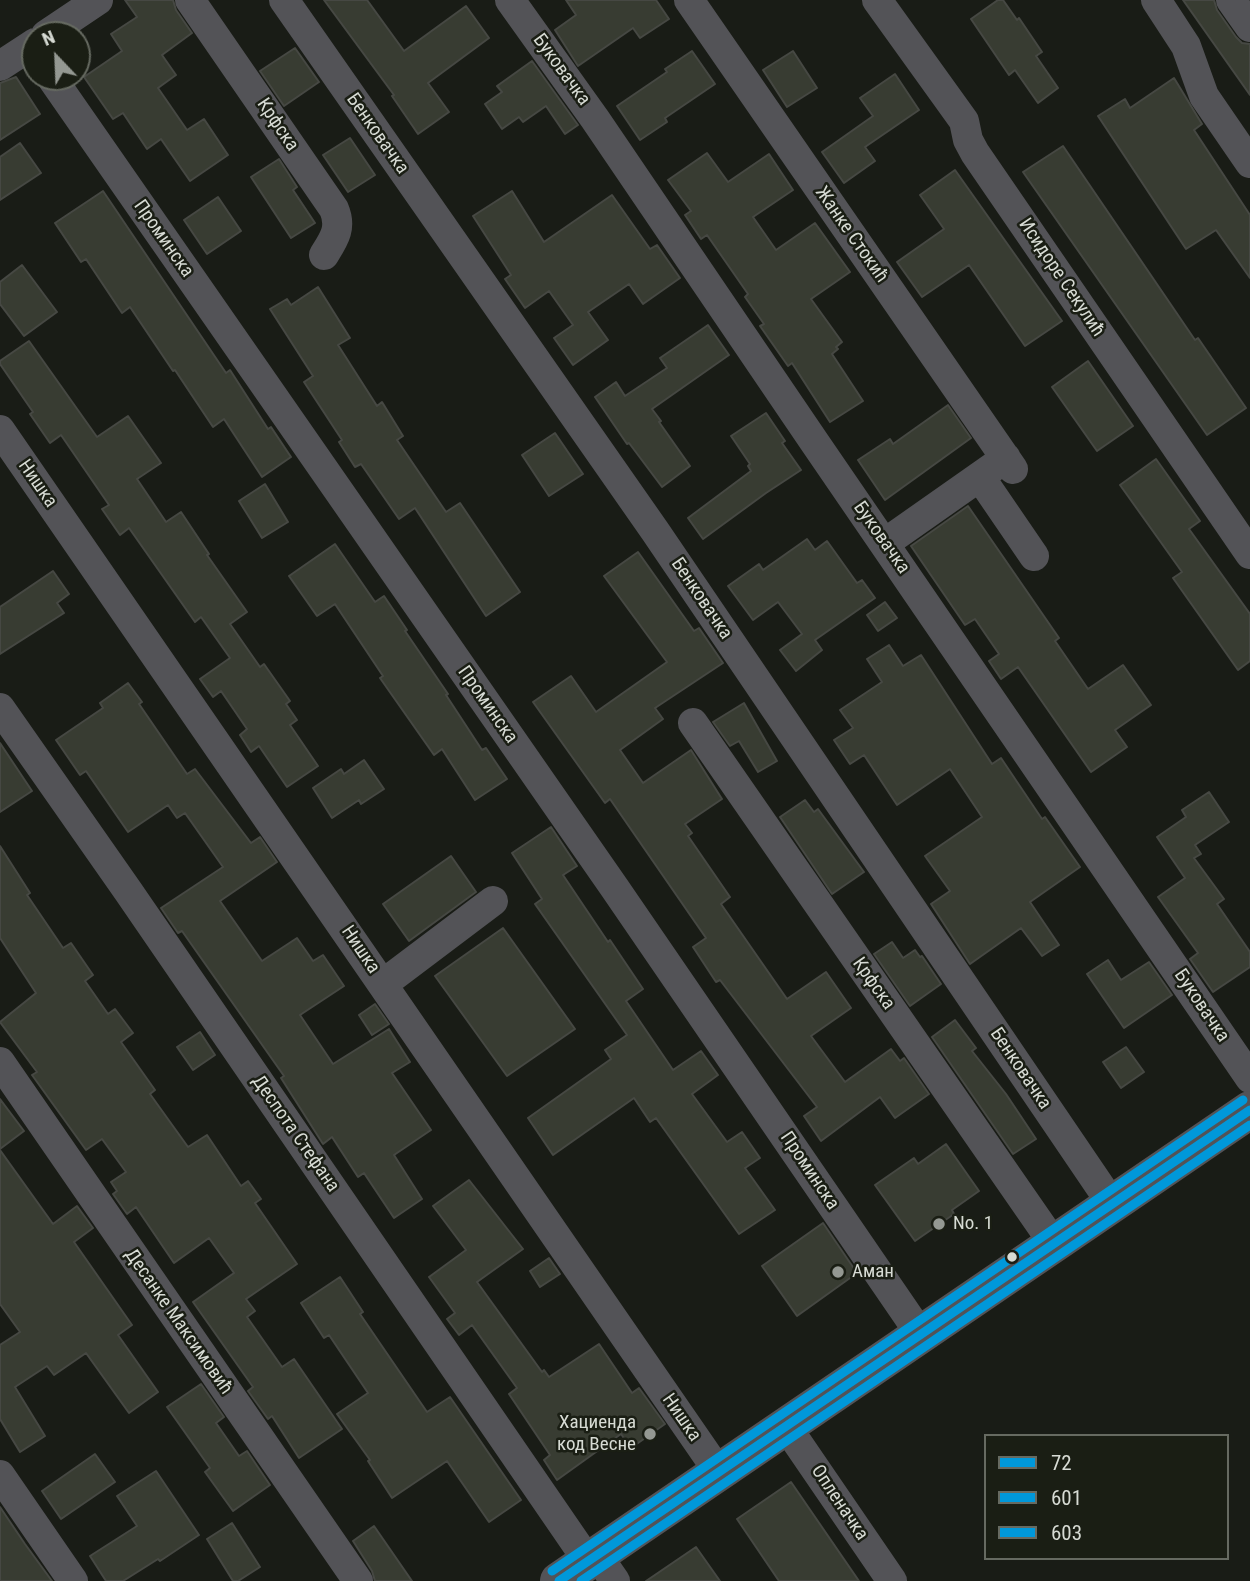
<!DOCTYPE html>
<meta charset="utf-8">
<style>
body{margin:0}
#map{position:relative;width:1250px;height:1581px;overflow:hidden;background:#191c16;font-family:"Roboto Condensed",sans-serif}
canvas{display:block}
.legend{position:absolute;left:984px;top:1434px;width:245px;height:126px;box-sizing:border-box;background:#1a1e14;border:2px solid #666a61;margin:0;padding:9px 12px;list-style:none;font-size:21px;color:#d7dbd4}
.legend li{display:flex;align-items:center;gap:14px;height:35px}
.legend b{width:35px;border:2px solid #666a61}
.north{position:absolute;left:21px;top:21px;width:70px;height:70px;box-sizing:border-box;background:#1a1e14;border:2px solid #666a61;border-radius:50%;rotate:337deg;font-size:19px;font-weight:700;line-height:28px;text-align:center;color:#d7dbd4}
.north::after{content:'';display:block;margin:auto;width:24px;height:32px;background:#949892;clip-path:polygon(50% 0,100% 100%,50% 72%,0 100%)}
</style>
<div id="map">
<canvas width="1250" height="1581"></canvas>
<ul class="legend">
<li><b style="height:9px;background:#0098da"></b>72</li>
<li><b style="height:9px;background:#0098da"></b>601</li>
<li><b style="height:9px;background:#0098da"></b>603</li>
</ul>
<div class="north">N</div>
</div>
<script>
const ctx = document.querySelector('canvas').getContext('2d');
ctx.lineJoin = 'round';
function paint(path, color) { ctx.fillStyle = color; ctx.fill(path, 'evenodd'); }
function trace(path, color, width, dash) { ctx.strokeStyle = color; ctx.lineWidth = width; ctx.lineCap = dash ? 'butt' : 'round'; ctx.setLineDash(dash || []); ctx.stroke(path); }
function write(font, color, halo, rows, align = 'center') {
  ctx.font = font + ' "Roboto Condensed",sans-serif'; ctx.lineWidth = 5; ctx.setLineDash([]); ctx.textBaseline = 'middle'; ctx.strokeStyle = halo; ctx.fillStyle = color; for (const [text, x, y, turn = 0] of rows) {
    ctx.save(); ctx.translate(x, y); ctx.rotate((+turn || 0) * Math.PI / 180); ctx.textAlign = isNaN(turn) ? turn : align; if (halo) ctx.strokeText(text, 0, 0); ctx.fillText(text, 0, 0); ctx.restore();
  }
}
const building = new Path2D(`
 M125 0H173L176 10 192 33 162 55 176 75 158 88 187 130 204 119 228 155 190 181 161 139 147 149 123 113 113 119 84 77 122 51 111 34 137 17Z
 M324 0H367L404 51 466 6 489 38 428 83 449 112 418 134 392 96 394 95Z
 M566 0H656L669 19 640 38 633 28 578 66 555 30 576 15Z
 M998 0H1003L1017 20 1019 18 1042 52 1036 56 1058 88 1038 103 1015 70 1009 75 971 19Z
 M1183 0H1214L1217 10 1236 37 1242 43 1250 44V95Z
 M295 48 319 82 284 106 260 71Z
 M692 51 715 84 665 118 667 122 640 140 617 106 667 72 665 69Z
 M793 51 817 88 787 107 763 70Z
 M532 61 578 125 565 134 546 106 523 122 519 117 502 129 485 104 502 92 497 86Z
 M895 74 919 110 865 147 875 161 844 183 822 152 873 116 860 98Z
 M16 77 40 114 0 140V83Z
 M1174 78 1202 124 1194 130 1250 215V278L1216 230 1186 249 1098 116 1125 99 1130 108Z
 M350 138 375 175 348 192 323 155Z
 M20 143 41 173 0 200V157Z
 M1063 146 1195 340 1198 338 1246 408 1207 435 1023 172Z
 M707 153 728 182 769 154 793 190 753 217 776 250 815 223 850 272 811 299 842 342 836 347 838 349 832 354 863 401 830 422 792 363 788 366 760 326 764 324 745 297 748 294 707 235 701 239 685 215 691 211 668 180Z
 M279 159 297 187 293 190 315 223 291 238 251 177Z
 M955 170 1062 321 1025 346 969 265 922 297 897 262 944 229 920 195Z
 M103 191 226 373 230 370 268 429 271 427 291 457 262 477 224 419 213 427 175 370 173 371 130 307 122 313 86 259 81 262 55 223Z
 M512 191 544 242 612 195 650 249 657 245 680 278 643 304 629 284 588 312 608 340 573 365 554 338 573 325 549 291 525 308 505 279 511 275 473 216Z
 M218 197 241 231 207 254 184 220Z
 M22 265 57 312 24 336 0 304V282Z
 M318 287 350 338 338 345 377 406 382 402 403 436 397 440 446 512 460 503 520 592 486 616 415 508 399 519 361 464 355 467 339 442 342 440 304 382 313 376 270 309 287 299 291 305Z
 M708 325 729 355 652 409 661 421 659 422 690 466 662 487 629 443 627 444 595 397 616 382 625 396 667 368 660 358Z
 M29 341 97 437 128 416 161 463 137 479 166 522 181 512 209 554 207 555 247 612 230 624 260 667 264 664 290 701 286 704 297 720 290 725 318 766 287 787 259 746 251 752 240 735 247 729 221 691 213 697 200 679 230 658 201 617 195 622 129 528 120 535 102 509 109 505 61 435 50 443 30 414 33 412 0 364V361Z
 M1088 361 1133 426 1097 451 1052 387Z
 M948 405 971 438 885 500 858 460 890 439 893 444Z
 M766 413 785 441 782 443 801 470 766 493 703 539 688 518 751 471 748 466 750 464 731 436Z
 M555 433 583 474 549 496 522 455Z
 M1156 459 1200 521 1189 529 1250 614V661L1238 670 1173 578 1182 572 1120 485Z
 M265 484 288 522 262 538 239 501Z
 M968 506 1059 638 1055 641 1088 689 1123 665 1151 705 1115 730 1127 747 1091 772 1018 667 1001 679 989 661 999 654 975 619 965 625 911 546Z
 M807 539 815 550 827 541 857 583 862 580 875 598 815 640 822 650 796 671 780 650 802 634 778 602 753 620 728 586 759 564 763 570Z
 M335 544 375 602 384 596 407 630 405 631 448 694 446 695 482 750 486 748 507 779 475 800 442 749 434 755 380 678 383 676 335 604 317 616 289 576Z
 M638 552 694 631 699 628 723 663 655 708 663 719 620 750 643 783 691 750 722 799 685 824 692 833 688 836 730 897 721 904 787 999 826 972 851 1008 811 1036 845 1082 891 1049 900 1061 904 1058 929 1094 895 1118 880 1097 821 1141 804 1116 817 1107 720 980 716 982 693 947 706 938 610 799 605 803 533 702 571 676 596 712 667 662 604 576Z
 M53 571 69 594 57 603 64 613 0 654V607Z
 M885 602 897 618 878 631 867 615Z
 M889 645 903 666 921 655 992 764 1001 758 1042 819 1045 817 1080 867 1030 902 1059 945 1042 956 1021 928 970 964 931 904 950 891 925 856 982 817 950 769 897 805 864 755 850 764 834 740 853 728 840 710 882 682 867 659Z
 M128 683 142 702 139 704 187 774 195 769 251 843 260 837 277 862 220 901 262 961 297 938 313 961 323 955 344 986 300 1015 333 1064 389 1029 410 1062 392 1073 431 1130 394 1155 422 1199 394 1218 364 1173 358 1177 332 1137 323 1144 281 1078 284 1076 182 931 178 933 161 908 223 867 185 813 177 818 168 805 128 832 86 771 80 775 56 740 103 708 100 703Z
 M744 703 777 761 758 772 739 741 730 746 713 722Z
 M0 743 32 791 0 812Z
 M364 760 384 789 361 804 359 800 332 818 313 788 341 769 344 774Z
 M1209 792 1229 822 1195 845 1201 854 1194 858 1224 899 1217 904 1250 952V967L1213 992 1190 959 1198 953 1158 897 1185 878 1157 837 1186 817 1182 810Z
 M805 800 814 812 818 809 864 872 832 894 780 817Z
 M551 827 577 866 563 875 608 942 610 940 643 989 626 1001 673 1070 701 1051 718 1075 692 1094 727 1142 742 1132 760 1158 745 1168 775 1210 739 1234 656 1118 650 1122 634 1098 553 1155 528 1118 611 1059 605 1050 627 1035 535 904 542 899 512 853Z
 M0 846 30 893 27 895 63 948 71 943 93 975 85 981 108 1014 115 1009 133 1033 121 1042 155 1090 150 1094 188 1147 207 1135 241 1186 248 1181 261 1199 255 1203 297 1264 246 1299 255 1311 247 1317 282 1367 294 1359 342 1429 299 1458 272 1416 268 1419 248 1391 253 1387 193 1302 234 1273 209 1238 174 1263 136 1207 127 1214 113 1194 117 1191 111 1182 126 1172 102 1139 86 1150 32 1075 37 1072 0 1022 36 993 0 938Z
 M451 856 476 892 409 941 383 904Z
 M503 928 575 1029 507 1076 435 976Z
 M892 942 903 958 915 950 920 957 922 956 941 984 910 1006 874 954Z
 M1108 960 1121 980 1149 962 1172 995 1124 1028 1087 974Z
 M375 1004 389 1024 372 1035 359 1015Z
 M955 1020 976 1048 972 1051 1006 1094 1036 1139 1013 1154 932 1037Z
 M200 1032 215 1055 193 1070 177 1047Z
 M1126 1047 1144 1072 1121 1088 1103 1062Z
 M0 1099 24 1131 0 1149Z
 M946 1144 979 1191 952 1210 954 1214 915 1241 875 1185 914 1158 918 1164Z
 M0 1150 53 1224 77 1206 93 1228 74 1242 132 1325 118 1335 158 1392 129 1413 86 1353 54 1375 47 1366 15 1387 45 1436 20 1452 0 1419V1345L20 1332 0 1304Z
 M469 1180 523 1249 477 1282 542 1372 544 1370 549 1377 599 1344 632 1393 639 1388 665 1424 631 1448 621 1434 557 1480 544 1460 550 1455 509 1394 517 1388 472 1325 459 1335 447 1319 455 1313 429 1277 466 1250 433 1206Z
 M823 1223 857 1273 797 1316 762 1266Z
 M549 1258 560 1274 540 1287 530 1271Z
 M340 1277 363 1312 360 1314 427 1412 450 1397 521 1500 489 1522 447 1461 392 1498 368 1461 370 1460 337 1414 368 1393 329 1335 324 1338 301 1303Z
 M201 1384 224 1417 216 1423 239 1456 247 1451 270 1485 233 1511 205 1472 210 1468 167 1407Z
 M95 1454 115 1482 61 1519 42 1491Z
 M156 1471 199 1535 160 1561 158 1559 123 1581H106L90 1556 137 1526 117 1496Z
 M791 1482 859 1581H779L737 1519Z
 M0 1507 25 1544 52 1581H0Z
 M232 1523 260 1567 238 1581H233L207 1539Z
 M374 1526 412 1581H375L372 1571 353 1541Z
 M696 1547 720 1581H646Z`);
paint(building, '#383c32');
trace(building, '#464843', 2);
trace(new Path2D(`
 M190 0 334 209C342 228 334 239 324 255
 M284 0 655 531 1112 1204
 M510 0 595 119 813 440 1250 1078
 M689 0 1013 469
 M877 0 964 121 968 140 975 153 1250 554
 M1156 0 1186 46 1204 96 1250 163
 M1231 0 1250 27
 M46 35 98 0
 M0 66 35 43
 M51 77 614 887 921 1335
 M0 430 718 1471
 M980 477 1034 556
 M885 543 1006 458
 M0 708 128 891 588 1561
 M693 723 1054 1244
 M383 984 493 901
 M0 1062 358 1581
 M786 1426 892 1581
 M0 1475 73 1581
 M597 1555 615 1581`), '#535357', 30);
trace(new Path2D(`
 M559 1581 1250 1110`), '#535357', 38);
trace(new Path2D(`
 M559 1581 1250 1110`), '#0098da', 9);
trace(new Path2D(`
 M581 1581 1250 1125`), '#0098da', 9);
trace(new Path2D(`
 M552 1571 1243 1100`), '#0098da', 9);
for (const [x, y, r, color] of [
 [939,1224,7,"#949892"],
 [1012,1257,6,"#d7dbd4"],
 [838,1272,7,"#949892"],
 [650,1434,7,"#949892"]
]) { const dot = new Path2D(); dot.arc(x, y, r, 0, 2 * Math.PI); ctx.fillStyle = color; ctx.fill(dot); trace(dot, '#1a1e14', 2.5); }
write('19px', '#d7dbd4', '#1a1e14', [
 ["Буковачка",561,70,54],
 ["Крфска",277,125,56],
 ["Бенковачка",377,134,55],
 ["Жанке Стокић",851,235,55],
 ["Проминска",163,239,55],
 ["Исидоре Секулић",1061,278,56],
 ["Нишка",37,484,55],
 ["Буковачка",881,538,55],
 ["Бенковачка",701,599,56],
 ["Проминска",487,705,55],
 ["Нишка",360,950,56],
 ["Крфска",873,984,55],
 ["Буковачка",1201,1006,56],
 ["Бенковачка",1020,1069,56],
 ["Деспота Стефана",295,1134,55],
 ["Проминска",809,1171,56],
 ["Десанке Максимовић",178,1322,55],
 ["Нишка",681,1418,55],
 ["Опленачка",839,1503,56]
]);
write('19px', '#d7dbd4', '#1a1e14', [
 ["No. 1",953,1224],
 ["Аман",852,1272],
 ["Хациенда",636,1423,"right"],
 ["код Весне",636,1445,"right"]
], 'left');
</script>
